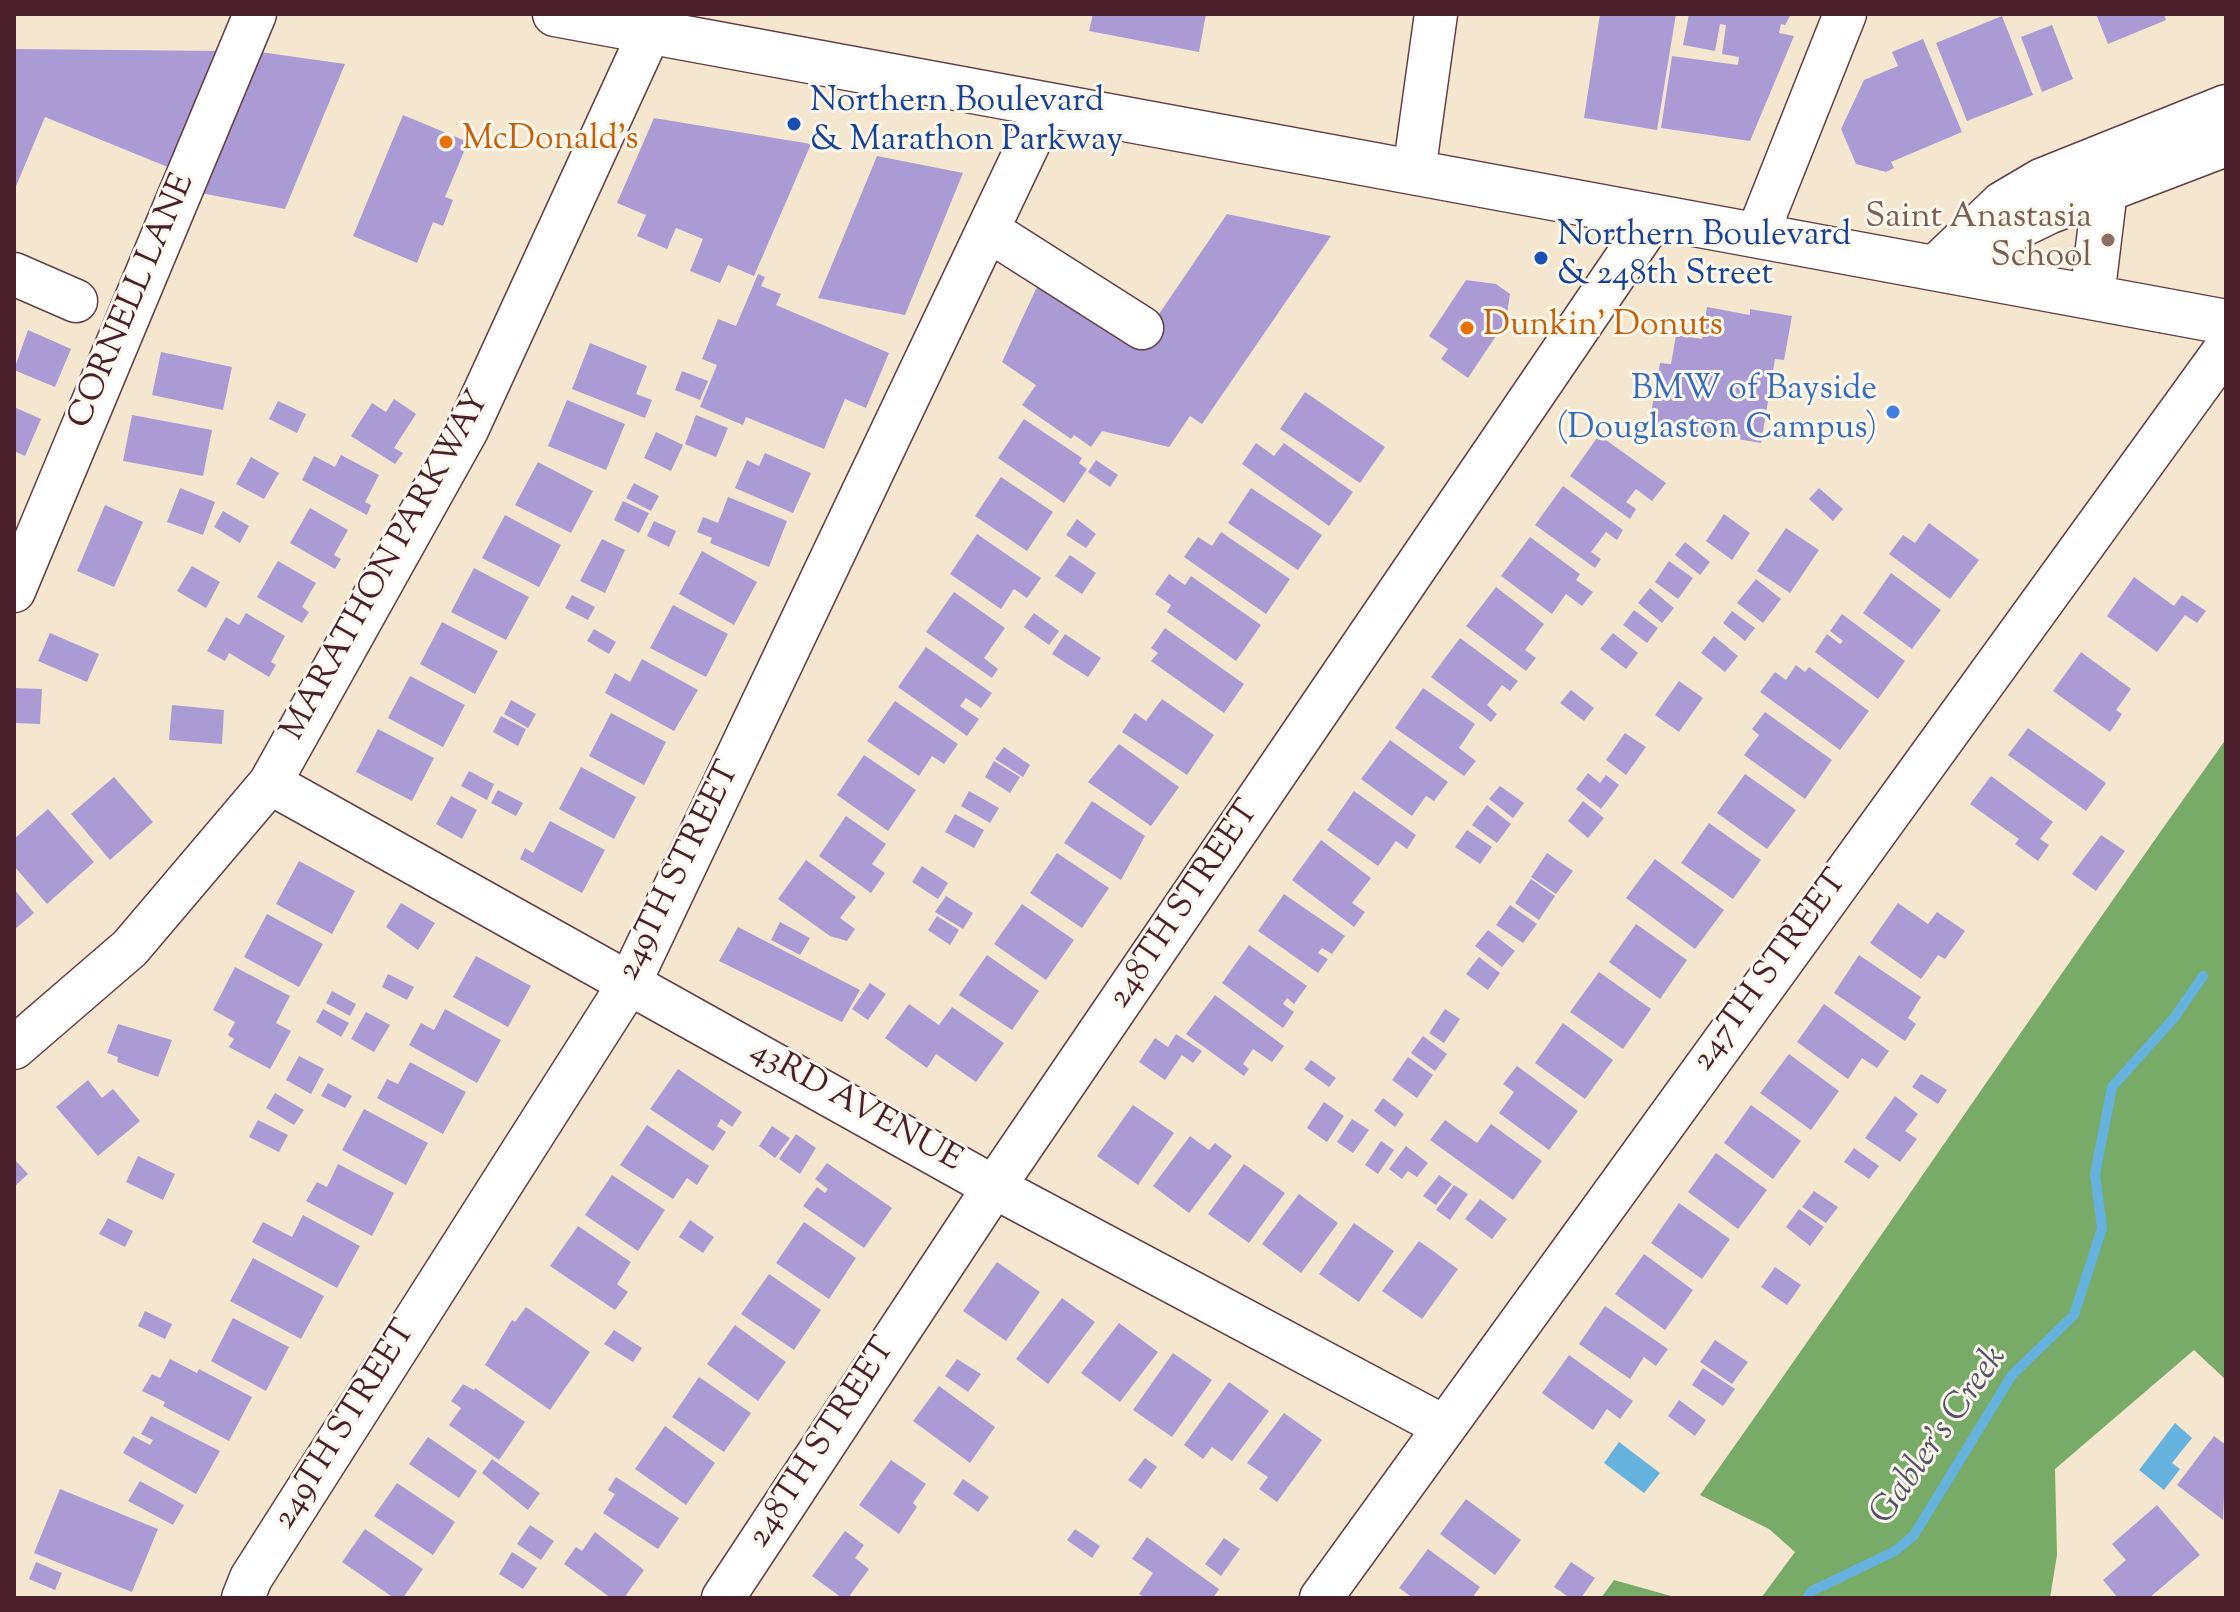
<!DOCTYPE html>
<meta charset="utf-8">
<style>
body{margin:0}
#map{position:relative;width:2240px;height:1612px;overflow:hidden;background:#f5e7cf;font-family:"Sorts Mill Goudy",serif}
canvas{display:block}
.frame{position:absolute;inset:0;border:16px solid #4a1f2b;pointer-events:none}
</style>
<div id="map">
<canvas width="2240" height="1612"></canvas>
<div class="frame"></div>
</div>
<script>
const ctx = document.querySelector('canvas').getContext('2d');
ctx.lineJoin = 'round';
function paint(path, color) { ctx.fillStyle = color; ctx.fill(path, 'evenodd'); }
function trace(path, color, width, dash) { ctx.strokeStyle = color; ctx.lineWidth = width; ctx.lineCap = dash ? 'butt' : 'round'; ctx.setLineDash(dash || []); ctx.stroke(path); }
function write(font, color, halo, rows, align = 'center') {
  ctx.font = font + ' "Sorts Mill Goudy",serif'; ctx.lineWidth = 6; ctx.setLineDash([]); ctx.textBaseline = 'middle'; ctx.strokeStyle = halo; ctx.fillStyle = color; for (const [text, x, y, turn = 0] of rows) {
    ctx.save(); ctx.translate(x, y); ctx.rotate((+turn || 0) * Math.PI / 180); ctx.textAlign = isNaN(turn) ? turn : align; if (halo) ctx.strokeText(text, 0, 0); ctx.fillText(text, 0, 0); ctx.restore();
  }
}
paint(new Path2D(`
 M2226 739V1380L2194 1350 2055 1469 2057 1555 2050 1598H1761L1795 1552 1769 1529 1700 1495C1877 1245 2048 989 2226 739Z
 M1614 1580 1671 1596 1672 1598H1601Z`), '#77ab67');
paint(new Path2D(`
 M2175 1423 2192 1438 2172 1463 2180 1469 2164 1490 2139 1470Z
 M1619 1442 1660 1473 1644 1493 1604 1463Z`), '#65b2df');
trace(new Path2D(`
 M1807 1598 1812 1591 1895 1551 1914 1535 2012 1375 2074 1315 2102 1228 2095 1174 2112 1087 2174 1018 2203 976`), '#65b2df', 10);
paint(new Path2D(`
 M1093 14H1206L1199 52 1089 31Z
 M1600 14H1676L1657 130 1584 118Z
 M1689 14H1791L1785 25 1781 24 1779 33 1794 36 1750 141 1661 128 1672 56 1738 65 1739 57 1722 54 1726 25 1720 24 1715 51 1683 45Z
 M2096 14H2164L2166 20 2108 44Z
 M2002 16 2033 95 1967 121 1936 43Z
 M2052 25 2073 79 2042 92 2021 37Z
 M1923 39 1962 132 1891 162 1894 168 1886 172 1856 164 1841 129 1864 80 1898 66 1892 52Z
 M14 49 224 51 175 170 45 117 14 191Z
 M253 51 345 64 285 209 195 192Z
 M403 115 468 142 445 197 453 200 443 226 433 222 417 263 353 236Z
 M654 118 811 144 754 276 728 265 720 283 690 271 703 239 676 228 667 249 637 236 646 215 617 203Z
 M877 156 963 173 905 315 818 298Z
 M1227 214 1331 236 1202 424 1190 416 1169 447 1102 431 1091 447 1074 435 1071 439 1022 405 1036 385 1002 362 1036 289 1040 286 1144 336Z
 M758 274 765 277 761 286 781 294 776 305 889 353 866 408 845 399 824 449 746 417 743 425 700 407 717 365 702 359 718 319 736 326Z
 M1466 280 1496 284 1510 294 1506 321 1468 378 1441 359 1448 349 1429 336Z
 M1707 307 1750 315V309L1792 316 1784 360 1775 359 1761 443 1649 424 1660 363 1671 364 1676 335 1702 339Z
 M28 330 71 349 55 387 14 370Z
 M590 343 647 366 636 394 652 400 645 418 572 389Z
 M161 352 232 367 223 410 152 395Z
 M682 371 708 381 700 400 675 390Z
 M1305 392 1385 447 1360 483 1280 429Z
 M394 399 416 414 394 448 403 453 395 464 351 436 372 403 386 412Z
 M567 400 625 424 606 470 548 446Z
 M278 401 306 414 297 433 269 419Z
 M14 407 41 419 25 456 14 451Z
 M132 415 212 430 203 476 123 461Z
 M696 415 728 428 716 457 685 444Z
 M1024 419 1082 458 1079 463 1087 469 1064 503 998 458Z
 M656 432 683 445 671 471 644 458Z
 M1599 435 1666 483 1652 501 1636 489 1626 502 1636 509 1630 519 1570 476Z
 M1256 443 1274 456 1284 443 1353 492 1329 526 1242 464Z
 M765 453 811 473 793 513 735 488 747 460 759 466Z
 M341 455 379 475 365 502 371 505 367 515 302 480 314 456 335 467Z
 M251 457 279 473 264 499 236 484Z
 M1096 460 1118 475 1110 487 1088 472Z
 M538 462 593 491 571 533 515 505Z
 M1001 477 1053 512 1027 551 975 516Z
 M634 483 659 496 651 511 626 498Z
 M1563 486 1623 530 1617 540 1606 532 1591 552 1601 559 1595 568 1535 525Z
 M180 488 215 502 203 535 167 522Z
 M1251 488 1322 535 1298 570 1228 523Z
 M1819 488 1843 509 1833 521 1809 499Z
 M728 497 787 521 769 567 710 543 712 538 697 532 703 517 718 523Z
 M623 501 649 513 639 533 614 520Z
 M105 505 143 522 114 587 77 571Z
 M310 508 348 530 334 555 341 559 335 569 290 543Z
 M223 511 249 526 240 543 214 527Z
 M1724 514 1750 533 1732 560 1706 541Z
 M505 515 561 545 539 587 482 558Z
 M1077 519 1096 534 1086 548 1066 535Z
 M654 521 676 531 669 547 647 536Z
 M1929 523 1979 560 1950 599 1889 554 1903 535 1915 543Z
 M1786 528 1819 550 1790 593 1757 571Z
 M1221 532 1290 579 1266 614 1184 557 1198 537 1212 546Z
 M977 534 1041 578 1027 598 1014 589 1001 609 950 574Z
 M1530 537 1580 574 1576 580 1593 592 1582 606 1566 594 1552 614 1501 576Z
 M602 539 625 550 605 593 580 581Z
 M1685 542 1710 562 1700 575 1675 555Z
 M702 551 757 582 734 625 679 594Z
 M1070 555 1096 573 1082 594 1055 576Z
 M278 561 316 583 302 607 309 612 302 623 257 597Z
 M1669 561 1693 578 1678 599 1655 582Z
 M192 566 220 582 206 608 177 591Z
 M474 568 529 597 506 640 451 612Z
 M1891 573 1941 610 1912 649 1863 613Z
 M1169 574 1185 585 1191 576 1261 625 1236 661 1167 612 1171 605 1155 594Z
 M2134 577 2174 606 2182 595 2206 611 2197 623 2185 615 2157 652 2107 616Z
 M1756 579 1781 599 1763 623 1737 603Z
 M1496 587 1544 624 1525 650 1536 658 1526 671 1466 626Z
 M1650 588 1674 608 1662 623 1638 603Z
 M954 592 1005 628 984 658 998 669 992 678 926 632Z
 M572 595 595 607 588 620 565 608Z
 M673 605 728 634 706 677 650 648Z
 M1634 610 1658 628 1647 643 1623 625Z
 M1732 611 1755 628 1745 641 1723 623Z
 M246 613 285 636 271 662 276 665 269 677 229 653 225 661 207 651 226 617 239 625Z
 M1034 613 1059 631 1049 645 1024 627Z
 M1842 614 1905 661 1878 699 1815 652 1827 634 1840 644 1843 641 1830 631Z
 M442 622 498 651 475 694 420 664Z
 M1165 628 1244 684 1224 713 1151 661 1158 653 1151 648Z
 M594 629 616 642 609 654 587 641Z
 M50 633 99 654 87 682 38 661Z
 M1613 633 1638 653 1626 669 1600 649Z
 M1065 634 1101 658 1088 677 1052 654Z
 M1714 636 1738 656 1725 672 1701 653Z
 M1460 638 1518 681 1510 691 1502 685 1487 705 1497 714 1491 722 1431 677Z
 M926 647 992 693 981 708 966 698 960 706 979 719 967 736 898 687Z
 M2081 652 2131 689 2116 710 2122 714 2110 732 2053 691Z
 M642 659 698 690 674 731 605 693 615 673 630 682Z
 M1796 665 1805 672 1809 667 1869 711 1840 750 1760 692 1775 672 1786 680Z
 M410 676 465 705 443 747 388 718Z
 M1679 681 1703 698 1679 732 1655 715Z
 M14 688 42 689 40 724 14 723Z
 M1423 688 1475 724 1459 748 1476 761 1464 776 1395 728Z
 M1571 690 1594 708 1584 721 1560 703Z
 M1162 699 1214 735 1187 775 1122 732 1135 713 1146 721Z
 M511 700 536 714 528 728 504 714Z
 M895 701 958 744 944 764 932 756 919 776 867 741Z
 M172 705 224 710 222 744 169 740Z
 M1765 712 1832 760 1805 799 1744 755 1759 735 1752 729Z
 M611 713 666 742 644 785 589 756Z
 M501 716 526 729 518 746 493 732Z
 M2028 728 2106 783 2086 811 2008 755Z
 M378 729 434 758 412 801 356 772Z
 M1625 733 1646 747 1626 775 1606 760Z
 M1390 740 1448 782 1434 801 1426 796 1412 816 1361 779Z
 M1119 744 1179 787 1151 826 1088 782Z
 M1004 747 1030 765 1023 777 995 759Z
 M864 755 916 790 888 831 837 795Z
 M994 761 1020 777 1010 793 985 777Z
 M581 767 636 797 614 839 559 809Z
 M469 771 494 784 487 800 461 786Z
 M1588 773 1600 783 1606 775 1619 785 1601 809 1576 789Z
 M1745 774 1796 810 1767 849 1717 813Z
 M1991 776 2053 822 2040 839 2049 845 2038 861 2015 844 2019 839 1970 804Z
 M114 777 153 822 110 860 71 814Z
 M1500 786 1524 803 1513 818 1489 799Z
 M498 790 523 803 516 816 491 803Z
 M969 791 999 808 990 823 961 806Z
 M1354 791 1416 835 1407 849 1396 841 1378 866 1327 830Z
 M451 796 477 810 462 839 436 824Z
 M1092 801 1145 836 1121 880 1064 843Z
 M1583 801 1604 818 1588 838 1568 821Z
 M1487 805 1511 824 1497 843 1472 825Z
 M48 809 94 862 47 904 14 866V839Z
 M955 814 984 830 974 848 945 832Z
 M846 816 886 844 872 864 885 873 871 893 819 856Z
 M550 821 605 850 582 893 520 859 525 848 533 853Z
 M1709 823 1761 860 1733 899 1681 863Z
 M1467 830 1492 847 1480 864 1455 847Z
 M2101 835 2125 851 2096 891 2072 874Z
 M1321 840 1371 878 1352 903 1365 912 1354 927 1292 880Z
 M1057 853 1109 888 1082 928 1030 893Z
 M1547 853 1573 871 1556 894 1531 877Z
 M1655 859 1724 910 1695 949 1626 898Z
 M806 860 856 897 840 918 855 929 847 941 830 936 778 899Z
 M299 861 355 891 332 934 276 904Z
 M922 866 948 883 938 899 912 882Z
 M1531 879 1555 896 1539 920 1515 903Z
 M14 889 34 913 14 930Z
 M1284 894 1345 936 1332 954 1322 948 1318 953 1328 959 1318 973 1258 931Z
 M946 896 973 913 963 929 935 912Z
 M401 903 435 923 418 950 386 927Z
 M1898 903 1928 924 1937 912 1965 931 1945 959 1938 955 1921 979 1870 943Z
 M1022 904 1074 940 1046 980 994 944Z
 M1510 905 1537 924 1523 943 1496 925Z
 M267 914 323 944 299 987 244 957Z
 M937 916 959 930 950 945 928 930Z
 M780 922 810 938 800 955 771 940Z
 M1636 924 1687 960 1660 999 1609 962Z
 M738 927 860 990 842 1022 719 961Z
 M1488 930 1515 951 1502 967 1475 946Z
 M1249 945 1307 986 1294 1004 1287 998 1283 1004 1294 1012 1283 1028 1222 983Z
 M987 955 1039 991 1012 1030 959 995Z
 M1859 955 1921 997 1908 1018 1916 1024 1905 1041 1834 993Z
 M476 956 531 986 508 1027 453 997Z
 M1479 957 1500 973 1488 990 1466 974Z
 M235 967 290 996 276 1023 291 1031 270 1069 229 1047 234 1039 228 1035 235 1022 213 1010Z
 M1599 972 1651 1009 1623 1049 1570 1012Z
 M388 974 414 987 407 1000 382 987Z
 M870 983 886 994 868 1020 852 1009Z
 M332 991 356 1004 350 1016 326 1003Z
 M1215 995 1284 1046 1272 1062 1253 1049 1243 1064 1249 1069 1244 1076 1186 1034Z
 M909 1004 939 1025 952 1007 1004 1043 976 1082 936 1054 927 1068 885 1038Z
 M1824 1004 1889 1051 1877 1068 1862 1058 1848 1079 1797 1042Z
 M323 1009 349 1023 341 1037 316 1022Z
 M445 1009 501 1040 477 1083 409 1045 421 1023 434 1030Z
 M1445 1009 1460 1019 1444 1043 1429 1033Z
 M366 1012 390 1025 374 1052 351 1039Z
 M1563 1023 1613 1060 1585 1099 1535 1063Z
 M118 1024 172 1040 158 1077 117 1062 118 1057 107 1053Z
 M1176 1034 1202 1051 1193 1063 1182 1055 1165 1080 1139 1062 1155 1038 1168 1047Z
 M1423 1036 1447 1054 1435 1071 1411 1053Z
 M1789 1054 1839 1091 1811 1130 1760 1093Z
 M299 1056 324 1069 311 1094 286 1080Z
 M1408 1057 1433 1075 1417 1098 1392 1080Z
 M1311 1060 1336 1078 1329 1087 1304 1069Z
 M410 1062 466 1092 443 1134 377 1098 387 1079 398 1084Z
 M1517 1066 1578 1111 1549 1150 1499 1113 1514 1092 1503 1084Z
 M678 1069 742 1112 732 1127 721 1119 717 1126 726 1132 713 1151 650 1109Z
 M1921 1074 1947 1090 1938 1104 1912 1087Z
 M88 1080 102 1098 113 1089 140 1121 98 1156 56 1107Z
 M328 1083 352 1096 345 1108 321 1096Z
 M275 1093 304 1110 294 1125 266 1108Z
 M1895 1096 1918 1114 1905 1131 1917 1139 1900 1162 1865 1138Z
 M1383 1098 1404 1114 1395 1127 1374 1111Z
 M1324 1102 1344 1116 1327 1142 1307 1128Z
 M1133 1105 1174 1133 1138 1185 1097 1156Z
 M1751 1105 1801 1141 1773 1179 1724 1143Z
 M364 1109 428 1143 406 1185 342 1150Z
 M1352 1119 1369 1130 1353 1153 1337 1142Z
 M258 1120 288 1135 279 1152 249 1137Z
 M1445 1120 1477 1143 1491 1124 1542 1161 1513 1200 1430 1140Z
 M647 1125 709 1166 697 1185 687 1178 673 1199 620 1165Z
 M772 1126 790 1138 775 1158 759 1146Z
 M796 1134 816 1148 800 1174 779 1159Z
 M1190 1136 1209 1150 1215 1143 1232 1156 1189 1213 1153 1186Z
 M1381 1141 1394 1150 1378 1174 1365 1165Z
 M1406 1146 1428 1163 1417 1177 1408 1171 1402 1179 1389 1169Z
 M1854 1148 1879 1166 1869 1179 1844 1162Z
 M1716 1153 1767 1190 1738 1229 1688 1192Z
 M138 1156 175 1174 163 1200 126 1182Z
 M14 1159 28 1174 14 1187Z
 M827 1163 892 1208 864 1248 803 1206 817 1187 825 1193 828 1189 815 1179Z
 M338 1164 394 1193 372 1236 306 1201 317 1182 327 1187Z
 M1244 1164 1285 1193 1249 1243 1208 1214Z
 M612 1175 665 1210 638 1251 585 1215Z
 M1439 1175 1452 1184 1436 1205 1423 1196Z
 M1454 1185 1468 1194 1450 1220 1436 1210Z
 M1814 1191 1838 1207 1826 1223 1802 1207Z
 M1299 1194 1338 1223 1301 1273 1262 1244Z
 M1480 1199 1507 1219 1492 1239 1465 1219Z
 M1679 1203 1730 1239 1702 1279 1651 1243Z
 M1799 1209 1824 1227 1810 1246 1786 1227Z
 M303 1215 360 1246 337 1288 252 1242 263 1222 292 1237Z
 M108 1218 133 1231 125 1247 99 1234Z
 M690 1220 714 1237 703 1253 679 1237Z
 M804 1222 856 1258 829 1299 776 1263Z
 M1354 1223 1394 1251 1359 1302 1319 1274Z
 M578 1226 631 1262 617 1284 628 1292 615 1310 550 1266Z
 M1419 1241 1458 1269 1422 1319 1382 1291Z
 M1644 1254 1693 1290 1665 1330 1615 1294Z
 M253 1258 324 1296 301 1339 230 1301Z
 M997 1262 1040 1292 1006 1341 963 1311Z
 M1775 1267 1801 1285 1787 1305 1761 1287Z
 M769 1274 821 1310 794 1350 741 1314Z
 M1062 1298 1095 1322 1048 1384 1016 1359Z
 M1605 1306 1668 1349 1656 1366 1644 1357 1630 1379 1579 1344Z
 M526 1307 590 1352 550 1410 485 1365 512 1320 515 1322Z
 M145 1311 172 1324 165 1339 138 1326Z
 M233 1318 289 1347 266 1391 211 1361Z
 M1119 1323 1158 1352 1120 1402 1081 1373Z
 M735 1325 786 1362 758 1401 707 1364Z
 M614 1330 642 1348 633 1362 604 1344Z
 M1715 1340 1748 1362 1732 1384 1700 1362Z
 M1173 1353 1212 1380 1172 1437 1133 1410Z
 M1569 1355 1633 1401 1620 1419 1607 1409 1593 1430 1542 1393Z
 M170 1359 197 1373 199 1369 252 1397 229 1441 163 1406 165 1402 142 1391 152 1374 160 1378Z
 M957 1359 981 1374 968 1392 945 1376Z
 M1703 1368 1735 1389 1723 1406 1692 1385Z
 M699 1377 751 1413 724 1452 672 1417Z
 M1229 1382 1269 1411 1232 1461 1212 1447 1203 1459 1184 1445Z
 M463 1384 474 1390 475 1388 525 1422 499 1460 449 1425 461 1408 451 1401Z
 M939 1386 995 1427 970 1463 913 1421Z
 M1679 1400 1706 1420 1695 1436 1668 1416Z
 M1284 1413 1322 1440 1277 1502 1259 1489 1268 1477 1247 1463Z
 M151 1416 220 1451 196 1494 123 1453 133 1436 150 1445 153 1440 141 1434Z
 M665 1426 715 1463 686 1505 635 1469Z
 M2214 1436 2226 1445 2223 1520 2177 1485Z
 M428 1437 477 1471 459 1498 409 1464Z
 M1145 1458 1157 1467 1141 1489 1128 1480Z
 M492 1459 540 1493 528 1510 482 1473Z
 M891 1460 926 1484 913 1503 917 1507 899 1534 859 1505Z
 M616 1477 679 1518 658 1549 603 1513 615 1494 608 1490Z
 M963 1479 989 1497 978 1512 953 1494Z
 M140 1481 184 1505 173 1525 128 1501Z
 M397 1483 455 1522 433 1555 374 1516Z
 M60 1489 158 1529 132 1592 34 1553Z
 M1466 1499 1521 1540 1495 1575 1440 1534Z
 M2157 1505 2200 1555 2149 1598H2118L2103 1580 2126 1560 2112 1544Z
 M530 1525 554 1541 541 1560 517 1544Z
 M365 1529 423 1569 403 1598H394L342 1562Z
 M1075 1529 1100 1546 1092 1558 1067 1540Z
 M845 1531 864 1545 855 1558 869 1569 848 1598H842L812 1576Z
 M595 1532 644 1570 624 1598H611L564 1564 576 1547 582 1551Z
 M1147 1537 1219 1589 1213 1598H1145L1139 1594 1153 1573 1132 1559Z
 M1224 1538 1240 1549 1221 1576 1205 1564Z
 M1428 1549 1480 1587 1472 1598H1413L1399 1588Z
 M512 1552 537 1568 523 1589 499 1574Z
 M36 1562 62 1573 55 1590 29 1579Z
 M1571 1562 1595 1578 1581 1598H1570L1554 1587Z`), '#ab9bd4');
const minor = new Path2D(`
 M1414 172 1436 14
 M988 230 1142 328
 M1757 235 1845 14
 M1978 247 2048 213 2226 145
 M1934 268 2002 203 2041 180 2226 106
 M14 274 76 301
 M14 591 255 14
 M270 783 994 1187 1443 1426
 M14 1048 130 948 270 783 467 430 658 14
 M243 1598 251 1578 630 982 1047 105
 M723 1598 994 1187 1654 217
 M1321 1598 2226 348`);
const major = new Path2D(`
 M555 14 2226 322
 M2092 297 2105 190`);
trace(minor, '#643d44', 45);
trace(major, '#643d44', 47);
trace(minor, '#fff', 42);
trace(major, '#fff', 44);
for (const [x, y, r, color] of [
 [794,124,8,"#1a4fb4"],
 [446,142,8,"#e8710a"],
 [2108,240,8,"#8d6e63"],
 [1541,258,8,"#1a4fb4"],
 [1467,328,8,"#e8710a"],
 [1893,412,8,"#3f7fe0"]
]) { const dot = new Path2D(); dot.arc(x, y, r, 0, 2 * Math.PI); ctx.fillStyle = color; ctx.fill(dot); trace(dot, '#fbf7ec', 3); }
write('34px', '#164399', '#fbf7ec', [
 ["Northern Boulevard",810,104],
 ["& Marathon Parkway",810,143],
 ["Northern Boulevard",1557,238],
 ["& 248th Street",1557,277]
], 'left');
write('34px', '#c56008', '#fbf7ec', [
 ["McDonald's",462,142],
 ["Dunkin' Donuts",1483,328]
], 'left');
write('34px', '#785e54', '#fbf7ec', [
 ["Saint Anastasia",2092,220],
 ["School",2092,259]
], 'right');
write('34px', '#4a1f2b', '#fbf7ec', [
 ["CORNELL LANE",134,302,-67],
 ["MARATHON PARKWAY",388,567,-61],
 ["249TH STREET",681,872,-64],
 ["248TH STREET",1186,906,-56],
 ["247TH STREET",1772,972,-54],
 ["43RD AVENUE",855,1108,29],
 ["249TH STREET",347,1426,-58],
 ["248TH STREET",824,1444,-57]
]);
write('34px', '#366cbe', '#fbf7ec', [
 ["BMW of Bayside",1877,392],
 ["(Douglaston Campus)",1877,431]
], 'right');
write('italic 36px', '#53526a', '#fbf7ec', [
 ["Gabler’s Creek",1941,1437,-55]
]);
</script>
